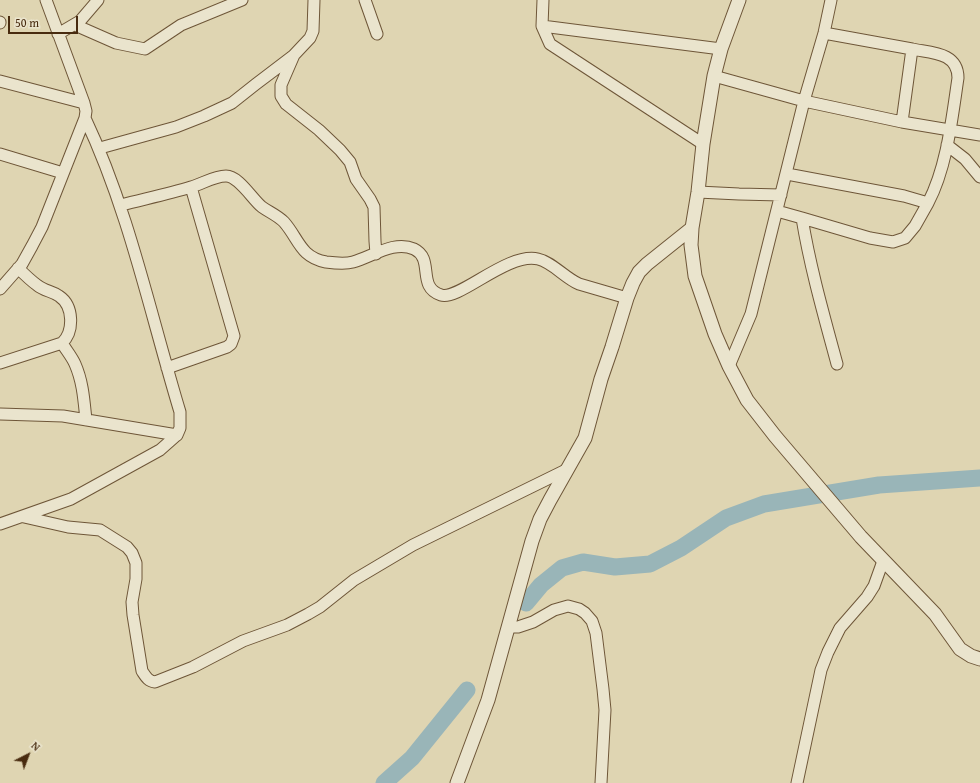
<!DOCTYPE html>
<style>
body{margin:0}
#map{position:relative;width:980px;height:783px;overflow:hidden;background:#dfd5b2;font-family:"Gentium Book Plus",serif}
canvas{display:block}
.north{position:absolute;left:8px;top:735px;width:40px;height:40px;-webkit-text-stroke:3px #eae4cd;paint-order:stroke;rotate:42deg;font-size:11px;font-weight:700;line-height:16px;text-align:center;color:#482b0f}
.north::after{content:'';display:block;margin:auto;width:14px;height:18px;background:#482b0f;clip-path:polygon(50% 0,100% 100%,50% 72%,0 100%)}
.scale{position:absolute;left:8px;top:16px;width:70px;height:18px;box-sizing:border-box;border:2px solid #482b0f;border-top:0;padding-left:5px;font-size:12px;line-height:14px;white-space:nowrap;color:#482b0f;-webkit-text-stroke:3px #eae4cd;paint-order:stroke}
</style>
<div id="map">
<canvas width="980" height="783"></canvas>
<div class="north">N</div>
<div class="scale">50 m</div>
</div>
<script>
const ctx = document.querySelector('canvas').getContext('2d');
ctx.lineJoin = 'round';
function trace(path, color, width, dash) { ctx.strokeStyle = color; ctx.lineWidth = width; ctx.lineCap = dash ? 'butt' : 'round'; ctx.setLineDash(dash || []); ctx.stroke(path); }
trace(new Path2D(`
 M526 603 541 585 562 568 583 562 615 567 650 564 681 548 726 518 764 504 879 485 980 478
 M384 783 412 758 467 690`), '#99b5b8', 17);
const minor = new Path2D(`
 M314 0 313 31 310 38 294 55 281 85V96L286 104 319 130 340 150 350 162 356 179 370 199 374 207 375 241 376 254
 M365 0 377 34
 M543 0 542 26 550 44 703 144
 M0 22V23
 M75 25 116 43 145 49 181 25 242 0
 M542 26 721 49
 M824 33 912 49
 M58 34 80 21 98 0
 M714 76 804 101 902 122 980 135
 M0 81 84 103
 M947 145 965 159 980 177
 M100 148 176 127 204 116 232 103 256 84 293 56
 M0 154 63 173
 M787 174 904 196 928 203C947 167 952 118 958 78 958 52 931 53 912 49L902 122
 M698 192 739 194 781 195
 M121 205C144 199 168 194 191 187 202 184 214 176 226 176 239 176 252 199 262 207 269 212 277 215 284 222 299 239 300 257 326 262 334 263 346 264 353 262 372 257 394 240 414 249 435 259 416 287 441 295 459 301 507 252 538 259 552 262 565 278 579 284L627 298
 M777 211 802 218C810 267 824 316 837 364
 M802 218 870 238 893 242 905 238 915 226 928 203
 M0 289 22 264 32 246 42 227 85 118 86 111 84 103 46 0
 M62 343C66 350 72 357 75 364 83 382 84 401 86 420
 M0 363 62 343C74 332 74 306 59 296 52 291 44 291 37 285 30 280 24 274 18 268
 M729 366 751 314 804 101 824 33 831 0
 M167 368 227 347 231 344 234 336 191 187
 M0 414 63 416 177 435 180 428V412C150 313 129 211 85 118
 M24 517 68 527 100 530 127 547 132 553 136 563V579L132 602 133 615 142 671C146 677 148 681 155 682L193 667 243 641 287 625 308 614 320 607 354 580 413 545 568 469
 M0 524 71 499 160 450 177 435
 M508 627H518L533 622 554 610 568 606 579 609 585 613 592 621 596 633 603 689 605 710 601 783
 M797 783 821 670 828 652 840 628 867 597 874 586 883 561`);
const tertiary = new Path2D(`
 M739 0 721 49 714 76 703 144 698 192 692 228 691 245 695 276 715 334 729 366 747 400 775 436 861 537 935 614 960 649 971 656 980 659
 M457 783 488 700 532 541 540 519 550 500 585 438 601 379 612 347 627 298 633 283 639 272 647 264 692 228`);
trace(minor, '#6e5638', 13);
trace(tertiary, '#6e5638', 15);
trace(minor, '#eae4cd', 11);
trace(tertiary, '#eae4cd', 13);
</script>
